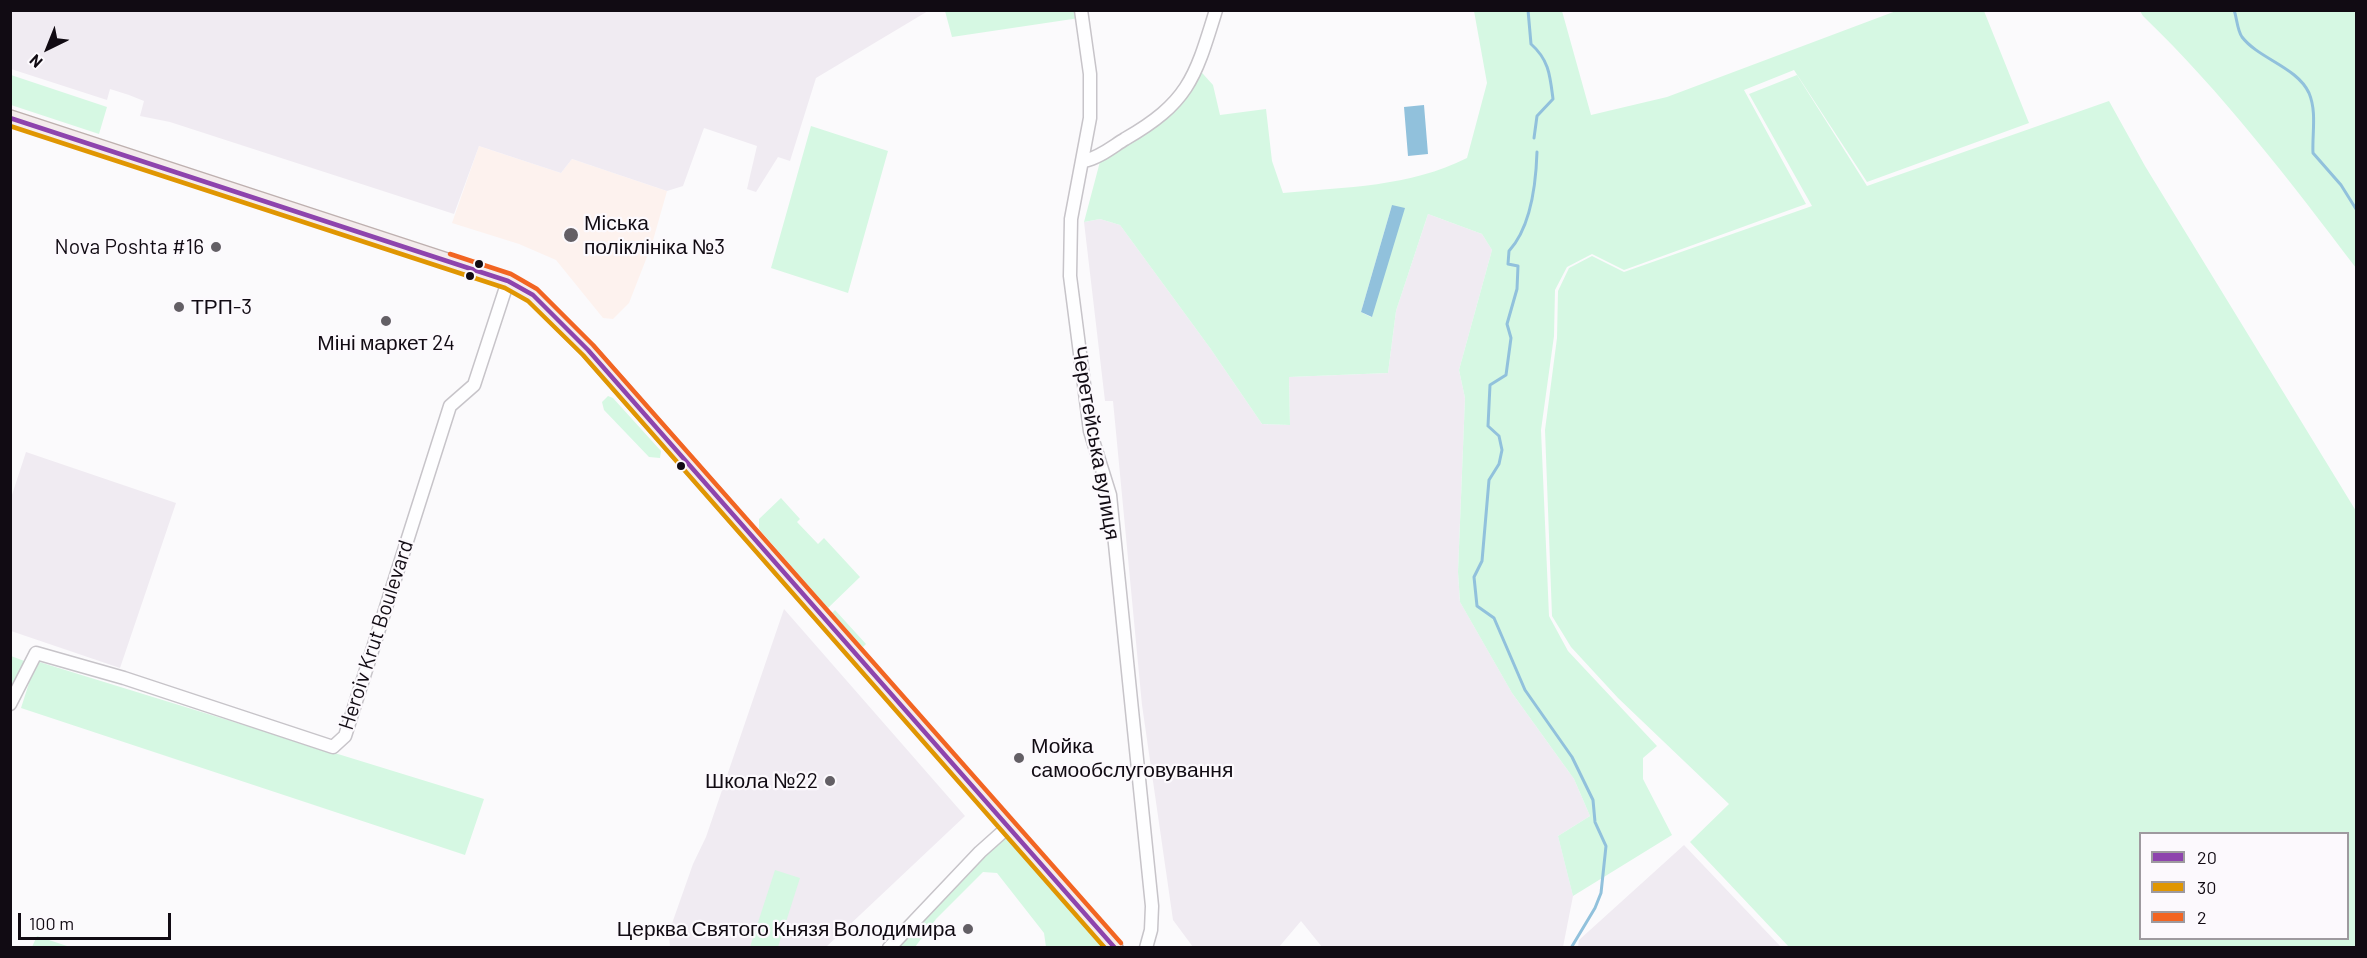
<!DOCTYPE html>
<meta charset="utf-8">
<style>
body{margin:0}
#map{position:relative;width:2367px;height:958px;overflow:hidden;background:#fbfafc;font-family:Barlow,sans-serif}
canvas{display:block}
.frame{position:absolute;inset:0;border:12px solid #110b13;pointer-events:none}
.legend{position:absolute;left:2139px;top:832px;width:210px;height:108px;box-sizing:border-box;background:#fcf9fd;border:2px solid #9e9a9f;margin:0;padding:8px 10px;list-style:none;font-size:18px;color:#110b13}
.legend li{display:flex;align-items:center;gap:12px;height:30px}
.legend b{width:30px;border:2px solid #9e9a9f}
.north{position:absolute;left:18px;top:18px;width:60px;height:60px;-webkit-text-stroke:4px #fcf9fd;paint-order:stroke;rotate:223deg;font-size:16px;font-weight:700;line-height:24px;text-align:center;color:#110b13}
.north::after{content:'';display:block;margin:auto;width:21px;height:27px;background:#110b13;clip-path:polygon(50% 0,100% 100%,50% 72%,0 100%)}
.scale{position:absolute;left:18px;top:913px;width:153px;height:27px;box-sizing:border-box;border:3px solid #110b13;border-top:0;padding-left:8px;font-size:18px;line-height:21px;white-space:nowrap;color:#110b13;-webkit-text-stroke:4px #fcf9fd;paint-order:stroke}
</style>
<div id="map">
<canvas width="2367" height="958"></canvas>
<div class="frame"></div>
<ul class="legend">
<li><b style="height:8px;background:#8e44ad"></b>20</li>
<li><b style="height:8px;background:#e09602"></b>30</li>
<li><b style="height:8px;background:#f26522"></b>2</li>
</ul>
<div class="north">N</div>
<div class="scale">100 m</div>
</div>
<script>
const ctx = document.querySelector('canvas').getContext('2d');
ctx.lineJoin = 'round';
function paint(path, color) { ctx.fillStyle = color; ctx.fill(path, 'evenodd'); }
function trace(path, color, width, dash) { ctx.strokeStyle = color; ctx.lineWidth = width; ctx.lineCap = dash ? 'butt' : 'round'; ctx.setLineDash(dash || []); ctx.stroke(path); }
function write(font, color, halo, rows, align = 'center') {
  ctx.font = font + ' Barlow,sans-serif'; ctx.lineWidth = 4.5; ctx.setLineDash([]); ctx.textBaseline = 'middle'; ctx.strokeStyle = halo; ctx.fillStyle = color; for (const [text, x, y, turn = 0] of rows) {
    ctx.save(); ctx.translate(x, y); ctx.rotate((+turn || 0) * Math.PI / 180); ctx.textAlign = isNaN(turn) ? turn : align; if (halo) ctx.strokeText(text, 0, 0); ctx.fillText(text, 0, 0); ctx.restore();
  }
}
paint(new Path2D(`
 M479 146 561 173 572 159 667 191 652 244 629 303 613 319 603 318 556 260 519 244 452 223Z`), '#fdf2ee');
paint(new Path2D(`
 M11 10H928V11L816 78 790 161 778 157 756 192 747 189 757 146 704 128 683 186 667 191 572 159 561 173 479 146 454 214 170 122 140 116 144 101 129 95 110 89 107 100 11 69Z
 M1428 214 1482 234 1492 250 1459 370 1465 398 1458 572 1460 602 1512 693 1574 779 1590 816 1558 836 1573 896 1563 947H1322L1301 921 1279 947H1193L1173 920 1142 705 1113 401H1105L1084 222 1100 219 1120 225 1210 348 1262 424 1290 425 1289 377 1388 373 1396 311Z
 M26 452 176 503 120 668 11 631V498Z
 M784 609 965 816 826 947H670L669 932 693 864 706 837Z
 M1684 845 1781 947H1578L1579 940Z`), '#f0ebf2');
paint(new Path2D(`
 M1085 10 1086 17 952 37 945 11Z
 M1474 11H1562L1591 115 1667 97 1896 11H1984L2029 123 1867 182 1794 70 1744 90 1806 204 1624 270 1592 254 1567 267 1555 290 1554 336 1541 430 1549 616 1568 651 1657 746 1643 758V779L1672 835 1573 896 1558 836 1590 816 1574 779 1512 693 1460 602 1458 572 1465 398 1459 370 1492 250 1482 234 1428 214 1396 311 1388 373 1289 377 1290 425 1262 424 1210 348 1120 225 1100 219 1084 222 1102 154 1163 116 1195 65 1213 85 1220 115 1266 109 1272 161 1283 193C1345 187 1410 187 1467 158L1487 83ZM1392 205 1372 316 1371 317 1361 312Z
 M2140 11H2356V268C2290 181 2222 92 2143 16Z
 M11 75 107 107 99 134 11 105Z
 M1797 75 1867 186 2109 101 2145 166 2356 511V947H1789L1690 842 1729 804 1618 698 1571 647 1552 616 1545 430 1557 338 1558 291 1569 268 1592 256 1624 272 1812 206 1749 94ZM2140 834H2348V938H2140Z
 M811 126 888 151 848 293 771 268Z
 M608 396 613 398 661 451 660 458 649 457 604 410 602 402Z
 M781 498 800 519 797 522 818 544 824 538 860 577 828 608 759 529V519Z
 M835 610 866 644 863 647 832 613Z
 M11 656 27 662 11 712Z
 M36 661 484 799 465 855 21 708Z
 M1008 828 1115 947H1046L1044 933 997 873 983 872 936 919 915 947 890 948Z
 M775 870 800 878 778 947H750Z
 M37 936 70 947H32Z`), '#d6f8e3');
paint(new Path2D(`
 M1424 105 1428 154 1408 156 1404 107Z
 M1392 205 1405 208 1372 317 1361 312Z`), '#91c1dc');
trace(new Path2D(`
 M1528 10 1531 44C1549 60 1550 75 1553 99L1537 116 1534 138
 M2234 10C2237 18 2237 30 2242 37 2259 59 2297 67 2309 93 2317 112 2312 134 2313 153L2341 185 2356 209
 M1537 152C1536 183 1531 227 1509 251L1508 264 1518 266 1517 289 1507 324 1511 338 1506 375 1490 385 1488 426 1499 436 1502 450 1499 464 1489 480 1482 561 1474 577 1477 606 1494 618 1525 690 1572 757 1593 800 1595 822 1606 846 1601 893 1595 908 1571 948`), '#91c1dc', 3);
const minor = new Path2D(`
 M1081 10 1090 74V118L1071 219 1070 276 1090 431 1110 495 1152 906 1151 930 1146 948
 M1084 161C1099 158 1112 147 1125 139 1189 102 1195 78 1216 10
 M10 704 36 653 124 678 333 747 345 736 450 406 474 385 508 281
 M889 948 980 852 1008 827`);
const major = new Path2D(`
 M10 118 508 281 533 295 588 350 1115 948`);
trace(minor, '#c7c4c9', 15);
trace(major, '#beb0af', 18);
trace(minor, '#fefeff', 12);
trace(major, '#f4ecec', 15);
trace(new Path2D(`
 M10 118 508 281 533 295 588 350 1115 948`), '#8e44ad', 4.5);
trace(new Path2D(`
 M10 126 505 288 528 301 583 355 1105 948`), '#e09602', 4.5);
trace(new Path2D(`
 M450 254 511 274 537 289 593 345 1121 943`), '#f26522', 4.5);
for (const [x, y, r, color] of [
 [571,235,8,"#635f65"],
 [216,247,6,"#635f65"],
 [479,264,5,"#110b13"],
 [470,276,5,"#110b13"],
 [179,307,6,"#635f65"],
 [386,321,6,"#635f65"],
 [681,466,5,"#110b13"],
 [1019,758,6,"#635f65"],
 [830,781,6,"#635f65"],
 [968,929,6,"#635f65"]
]) { const dot = new Path2D(); dot.arc(x, y, r, 0, 2 * Math.PI); ctx.fillStyle = color; ctx.fill(dot); trace(dot, '#fcf9fd', 2); }
write('21px', '#110b13', '#fcf9fd', [
 ["Міська",584,223],
 ["поліклініка №3",584,247],
 ["Nova Poshta #16",204,247,"right"],
 ["ТРП-3",191,307],
 ["Міні маркет 24",386,343,"center"],
 ["Мойка",1031,746],
 ["самообслуговування",1031,770],
 ["Школа №22",818,781,"right"],
 ["Церква Святого Князя Володимира",956,929,"right"]
], 'left');
write('21px', '#110b13', '#fcf9fd', [
 ["Черетейська вулиця",1096,443,80],
 ["Heroiv Krut Boulevard",376,635,-72]
]);
</script>
